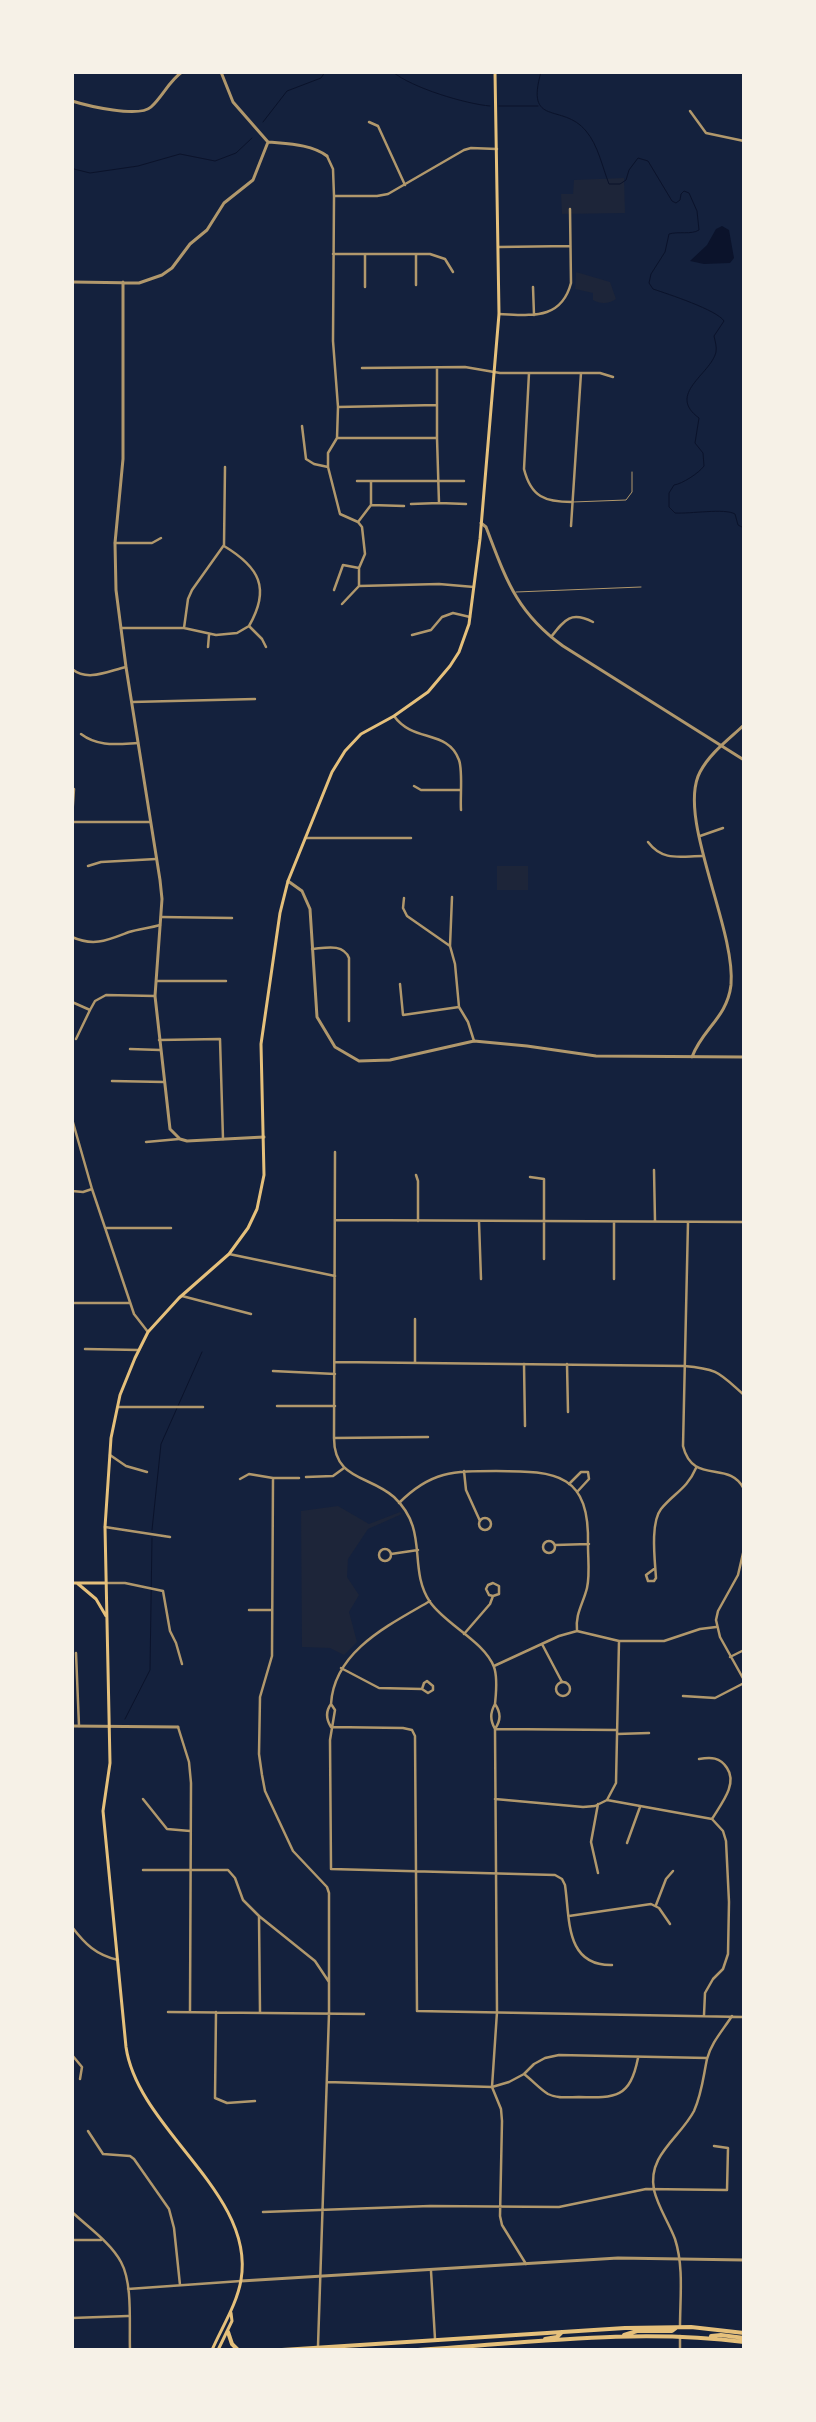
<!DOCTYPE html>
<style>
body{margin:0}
#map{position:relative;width:816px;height:2422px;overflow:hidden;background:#14213d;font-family:Figtree,sans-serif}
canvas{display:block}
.frame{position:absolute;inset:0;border:74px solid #f6f1e7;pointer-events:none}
</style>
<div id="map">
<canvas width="816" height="2422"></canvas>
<div class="frame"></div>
</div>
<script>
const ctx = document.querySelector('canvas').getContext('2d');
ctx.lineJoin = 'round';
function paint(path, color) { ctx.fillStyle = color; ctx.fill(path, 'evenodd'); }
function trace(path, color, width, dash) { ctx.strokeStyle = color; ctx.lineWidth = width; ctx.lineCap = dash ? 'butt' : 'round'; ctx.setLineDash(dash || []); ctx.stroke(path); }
paint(new Path2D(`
 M624 178 625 213 562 214 561 194H573L574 180Z
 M576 272 610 282 616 299C609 304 600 304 593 300V293L575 289Z
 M497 866H528V890H497Z
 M338 1506 369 1524 400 1512 402 1514 368 1529 348 1559 347 1577 359 1595 349 1612 357 1642 344 1655 330 1648 302 1647 301 1511Z`), '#1d2539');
paint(new Path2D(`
 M722 226 729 230 734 258 730 263 704 264 690 261 707 245 716 229Z`), '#0b132b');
trace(new Path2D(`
 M393 72C412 88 466 104 490 106
 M541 72C525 128 562 102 586 131 598 145 602 166 609 184H620L626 180 629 170 638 158 648 161 672 201 676 203 680 200 681 194 684 191 689 193 697 211 699 230C691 235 679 231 669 234L665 252 651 274 649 283 653 289C668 294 717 310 724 321L714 336C715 341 717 347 716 352 711 374 666 394 699 418L695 443 703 453 704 466C699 473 682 484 674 485L669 493V507L675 513C690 514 725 508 735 514L738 525 744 528
 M499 106H538
 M263 122 287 91 321 78 325 72
 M72 166 74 169 90 173 138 166 180 154 215 161 236 153 252 138
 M152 1530 161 1444 202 1352
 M125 1719 150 1670 152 1538`), '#0b132b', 1);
trace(new Path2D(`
 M573 502 626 500 632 492V472
 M516 592 641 587`), '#b1986c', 1);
trace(new Path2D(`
 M690 111 706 133 744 141
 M369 122 378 126 405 185
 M327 156 333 169 334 196 333 341 338 407 337 438 328 453V467L340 514 358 522
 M334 196H377L388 194 464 150 471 148 497 149
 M499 247 570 246
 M333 254H430L445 259 453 272
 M365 255V287
 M416 255V285
 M533 287 534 315
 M499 314C530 315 561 321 571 283L570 209
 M362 368 465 367 500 373H600L613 377
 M529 373 524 469C531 497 545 502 572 502
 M338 407 437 405
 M302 426 306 459 314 464 328 467
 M337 438H437V368
 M437 438 439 503 466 504
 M357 481H464
 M411 504 439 503
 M371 505 404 506
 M358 522 371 505V481
 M571 526 581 373
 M115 543H152L161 538
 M224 546C259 567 271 588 249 626
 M359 586 439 584 474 587
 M334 590 343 565 359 568
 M342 604 359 586V568L365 554 362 527 358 522
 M121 628H184L216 635 237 633 249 626 262 639 266 647
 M184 628 188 599 192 590 224 545 225 467
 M412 635 431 630 442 617 453 613 470 617
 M551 637C565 619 571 611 593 622
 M208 647 209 635
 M72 669C88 682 108 671 126 667
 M132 702 255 699
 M394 716C413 743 448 729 459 760 463 771 460 797 461 810
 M81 734C98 747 117 744 138 743
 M414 786 421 790H460
 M72 818 74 789
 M72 822H150
 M700 836 723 828
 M305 838H411
 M648 842C663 862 681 856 703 856
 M88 866 101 862 156 859
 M452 897 450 946 455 964 459 1007 468 1022 474 1041
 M404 898 403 908 407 916 450 946
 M161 917 232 918
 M72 937C94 947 108 940 129 932 139 929 150 928 160 925
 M312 949C325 948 343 943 349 958V1021
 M157 981H226
 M400 984 403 1015 459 1007
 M72 1002 90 1010 95 1001 106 995 155 996
 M76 1039 90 1010
 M159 1040 220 1039 223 1139
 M130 1049 160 1050
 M112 1081 164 1082
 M72 1119 92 1189 134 1314 148 1332
 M146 1142 179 1139
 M335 1152 334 1438C334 1480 369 1475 394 1497 430 1531 407 1567 430 1602 446 1625 484 1641 494 1667 498 1678 496 1693 495 1704
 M654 1170 655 1221
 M416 1175 418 1181V1221
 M530 1177 544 1179V1259
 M72 1191 83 1192 92 1189
 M335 1220 744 1222
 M479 1222 481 1279
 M688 1222 683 1446C693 1486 729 1459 744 1489
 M105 1228H171
 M229 1254 335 1276
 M614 1279V1222
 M182 1296 251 1314
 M72 1303H130
 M415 1319V1363
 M85 1349 139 1350
 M335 1362 684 1366C719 1369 719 1373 744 1395
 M524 1364 525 1426
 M567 1364 568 1412
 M273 1371 335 1374
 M277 1406H335
 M118 1407H203
 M334 1438 428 1437
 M110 1455 126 1466 147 1472
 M464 1471 466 1490 480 1521
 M306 1477 333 1476 344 1468
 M273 1478 272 1656 260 1697 259 1754 262 1775 265 1791 293 1851 327 1887 329 1893V2014L318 2346
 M240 1479 249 1474 273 1478H299
 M569 1484 581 1472H588L589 1479 577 1492
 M399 1503C431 1471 453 1471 496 1471 558 1471 590 1474 588 1546 588 1559 590 1575 587 1588 583 1604 575 1614 577 1631
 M479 1524a6 6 0 1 1 12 0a6 6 0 1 1-12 0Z
 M105 1527 170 1537
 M543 1547a6 6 0 1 1 12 0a6 6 0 1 1-12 0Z
 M555 1545 589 1544
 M379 1555a6 6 0 1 1 12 0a6 6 0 1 1-12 0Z
 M744 1549 738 1575 718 1611 716 1620 720 1637 744 1680
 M391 1554 418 1550
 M654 1569 646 1575 648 1581H654L656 1578C655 1561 650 1523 661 1509 674 1493 687 1489 696 1468
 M106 1583H125L163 1591 170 1631 176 1643 182 1664
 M249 1610H271
 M464 1634 490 1604 493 1596 499 1594V1586L493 1583 488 1585 486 1589 489 1595 493 1596
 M542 1644 562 1682
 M76 1653 79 1726
 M730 1657 744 1650
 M494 1666 559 1636 577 1631 619 1641H664L700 1629 716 1627
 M341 1668 379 1688 422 1689 428 1693 433 1690V1686L427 1681 424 1683 422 1689
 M556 1689a7 7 0 1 1 14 0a7 7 0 1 1-14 0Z
 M683 1696 715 1698 744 1683
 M331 1704C334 1651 389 1625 430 1601
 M495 1704C501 1713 501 1720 495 1729 490 1720 490 1713 495 1704Z
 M178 1727 189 1762 191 1783 190 2011
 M331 1727 403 1728 412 1730 415 1736 417 2011 744 2017
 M331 1727C326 1719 325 1712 331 1704L335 1710 330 1740 331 1869 555 1875 562 1879 565 1885C570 1919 565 1966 612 1965
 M617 1734 649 1733
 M699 1759C711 1757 720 1757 727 1768 738 1784 721 1804 712 1819L723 1831 726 1841 729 1902 728 1954 723 1969 713 1979 705 1993 704 2015
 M143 1799 167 1829 190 1831
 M495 1799 583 1807 595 1806 607 1800 712 1819
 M607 1800 616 1783 619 1641
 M627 1843 640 1807
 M143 1870H228L235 1878 243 1900 259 1916 315 1961 329 1982
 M598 1873 591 1842 598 1804
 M656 1905 666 1879 673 1871
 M259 1916 260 2012
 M569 1916 651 1904 659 1908 670 1924
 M72 1927C85 1944 96 1955 118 1960
 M168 2012 364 2014
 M216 2012 215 2098 227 2103 255 2101
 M72 2055 82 2067 80 2079
 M524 2074C532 2080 540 2089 548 2094 558 2099 569 2097 579 2097 616 2098 630 2098 638 2058
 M327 2082 492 2087 509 2082 524 2074 534 2064 545 2058 559 2055 707 2058
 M88 2131 103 2154 130 2156 134 2159 169 2209 174 2228 180 2285
 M72 2212C88 2227 111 2243 121 2262 133 2284 129 2324 130 2350
 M263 2212 430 2206 559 2207 646 2189 727 2190 728 2148 714 2146
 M72 2240H101
 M526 2264 502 2225 500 2216 502 2121 501 2109 492 2087 497 2012 495 1729 617 1730
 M431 2271 435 2339
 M128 2289 241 2281
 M72 2318 128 2316
 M680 2327C680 2298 684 2267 675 2239 669 2223 658 2207 654 2190 647 2155 680 2138 694 2111 702 2093 703 2078 707 2059 711 2043 723 2030 732 2016
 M680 2350V2336`), '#b1986c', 2.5);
trace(new Path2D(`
 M221 72 233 102 268 142
 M72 101C88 106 139 118 151 107 163 96 169 81 182 72
 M268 142C288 144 311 144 327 156
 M72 282 139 283 162 275 172 268 190 244 207 230 224 203 253 180 268 142
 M123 282V459L115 543 116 590 126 667 160 880 162 899 155 996 170 1129 180 1139 187 1141 264 1137
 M481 523 486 527C506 579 516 612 563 646L744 760
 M288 881 302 891 310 909 317 1017 335 1047 359 1061 390 1060 474 1041 527 1046 596 1056 744 1057
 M692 1057C702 1029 727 1018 731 985 736 928 676 817 700 772 710 753 728 740 744 725
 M72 1726 178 1727
 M241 2281 618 2258 744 2260`), '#b1986c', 3);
trace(new Path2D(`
 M72 1583H106
 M77 1583 96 1599 106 1616
 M212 2350C222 2327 237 2304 241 2280 256 2193 138 2130 126 2047L103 1811 110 1763 105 1527 111 1438 120 1395 135 1358 148 1332 179 1298 229 1254 248 1228 257 1209 264 1175 261 1044 280 913 288 881 332 772 345 751 361 734 394 716 428 692 450 666 459 652 469 624 480 539 499 314 495 72
 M218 2350 232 2321 231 2313`), '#e5c07b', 3);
trace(new Path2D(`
 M228 2332 232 2344 238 2350
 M624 2335 637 2331H672L676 2328
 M711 2336 721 2335 744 2338
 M545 2339 557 2337 562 2332
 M282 2350 625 2328 691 2327 744 2333
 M418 2350C526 2343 636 2328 744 2342`), '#e5c07b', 4);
</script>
